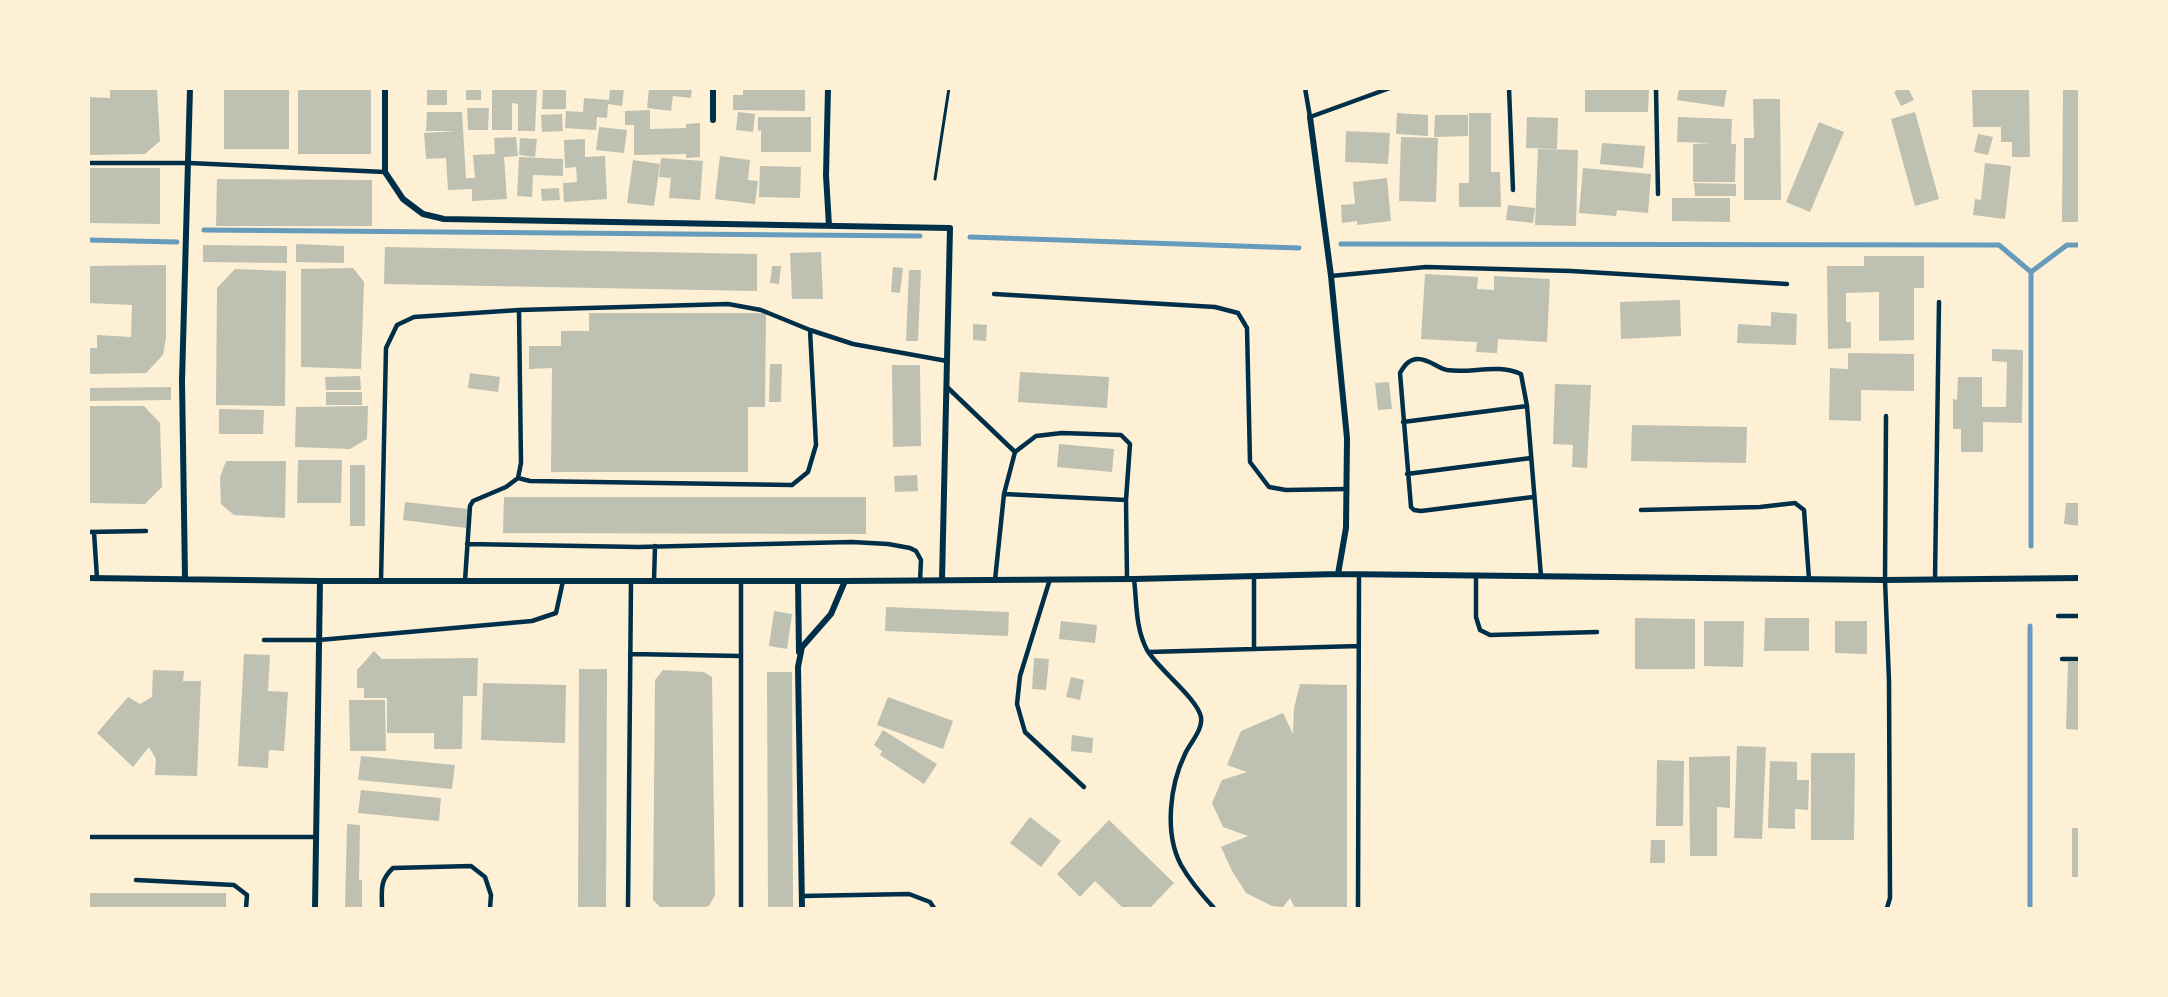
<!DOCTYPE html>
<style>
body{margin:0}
#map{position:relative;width:2168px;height:997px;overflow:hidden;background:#fdf0d5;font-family:"Nunito Sans",sans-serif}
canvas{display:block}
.frame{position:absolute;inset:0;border:90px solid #fdf0d5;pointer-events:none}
</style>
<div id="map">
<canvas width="2168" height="997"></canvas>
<div class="frame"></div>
</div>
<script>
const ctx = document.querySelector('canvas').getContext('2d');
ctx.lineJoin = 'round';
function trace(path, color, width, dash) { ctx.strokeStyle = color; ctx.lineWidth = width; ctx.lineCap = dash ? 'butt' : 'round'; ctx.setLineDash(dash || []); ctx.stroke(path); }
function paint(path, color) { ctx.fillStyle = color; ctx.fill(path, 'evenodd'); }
trace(new Path2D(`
 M204 230 920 236
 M970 237 1299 248
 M88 240 177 242
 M1341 244 1999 245 2031 272 2067 245H2080
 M2031 546V272
 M2030 908V626`), '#669bbc', 5);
paint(new Path2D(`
 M110 88H157L160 141 145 154 88 155V97L110 98Z
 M224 88H289V149H224Z
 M298 88H371V154H298Z
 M427 88H447V105H427Z
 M466 88H481V100H466Z
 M492 88H537L535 131H518V104L512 103V130H492Z
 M543 88H566V109H542Z
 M610 88H624L622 106 608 104 607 118 597 117 596 130 565 128 566 111 583 112 584 98 609 100Z
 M649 88H692L691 98 673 96 671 111 647 108Z
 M743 88H805V111L733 110V95H743Z
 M1585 88H1649L1648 112H1585Z
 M1679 88H1727L1724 107 1677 100Z
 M1900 88H1908L1914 100 1901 106 1894 92Z
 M1972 88H2029L2030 157H2012V142H2001V127H1973Z
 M2063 88H2080V222H2062Z
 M1753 99H1780L1781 200H1744V138H1754Z
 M467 108H489L488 130H468Z
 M650 110V129L686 128V124L700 123V157L686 158V154L634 155V125H625V111Z
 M427 112H462L466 178H475L473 155 495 154 494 138 516 137 518 156 504 157 507 199 472 201V189L448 190 446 158 426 159 424 133 456 131H426Z
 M738 112 755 114 753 132 736 130Z
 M1915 112 1939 199 1915 206 1891 119Z
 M1397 113 1428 115V136L1396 134Z
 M1469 113H1491V172H1500L1501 207H1459V183H1469Z
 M562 114 563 131 542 132 541 115Z
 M1435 115H1468V136L1434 137Z
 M758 117H811V152H761V130L758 131Z
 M1527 117 1558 118 1557 149 1526 148Z
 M1678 117 1732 119 1731 144H1736L1735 182H1693V144L1712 143 1677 142Z
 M1819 122 1844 132 1810 212 1786 202Z
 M599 127 627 130 624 153 596 150Z
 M1346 131 1390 133 1388 164 1345 162Z
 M1978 134 1993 137 1988 155 1974 152Z
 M1401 137 1438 138 1436 202 1399 201Z
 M520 138 537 139 535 157 519 155Z
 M585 139V157L605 156 607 199 564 202 563 183 577 182 576 167 565 168 564 140Z
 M1602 143 1645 146 1643 168 1600 164Z
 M1538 149 1578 150 1576 226 1535 225Z
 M720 156 750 160 748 180 758 181 755 204 715 199Z
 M519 157 563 159V176L533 175 532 197 517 196Z
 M661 158 703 161 700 200 669 198 671 178 659 177Z
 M633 160 660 164 654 206 627 203Z
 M1985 163 2011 166 2005 219 1973 215 1975 199 1981 200Z
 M760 166 801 167 800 198 759 197Z
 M88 168H160V224L88 223Z
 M1583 168 1651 174 1648 213 1617 210 1616 216 1579 213Z
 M1387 178 1391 221 1357 225V221L1342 223 1341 205 1355 204 1353 182Z
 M217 179 372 180V226H216Z
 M1694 183 1736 184V196H1695Z
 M559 188 560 200 542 201 541 189Z
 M1672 198H1730V222L1672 221Z
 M1508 205 1535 208 1533 223 1506 220Z
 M296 244 344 246V263L296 262Z
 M203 245 287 246V263L203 262Z
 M385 247 757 254V291L384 284Z
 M821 252 823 299H792L790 253Z
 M1864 256H1924V288H1914V340L1879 341V292L1846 293V322H1851V348L1828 349 1827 266H1864Z
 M166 265V338L163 355 146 373 88 374V348H97V335L131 337 132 305 88 303V266Z
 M772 266H781L779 284 770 283Z
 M893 267 903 268 900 293 891 292Z
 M353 268 364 282 361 369 301 367V269Z
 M235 269 286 271 285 406 216 405 217 288Z
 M909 270H921L918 341H906Z
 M1425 274 1478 277 1477 289 1494 290V276L1550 279 1547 342 1498 339 1497 353 1476 352 1477 342 1421 339Z
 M1680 300 1681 336 1621 339 1620 302Z
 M1771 312 1797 314 1796 345 1737 343 1738 324 1771 326Z
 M589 313H766L765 407H748V472H551L552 368 529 369V346H561V331H589Z
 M973 324 987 325 986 341 973 340Z
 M1992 349 2023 350 2022 423 1983 422V452H1961V429H1953V399L1957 400 1958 377H1982V407H2006L2007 362 1992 361Z
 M1848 353 1914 354V391L1861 390V421L1829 420 1830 368 1848 369Z
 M770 364H782L781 402H769Z
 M892 365H920L921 446 893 447Z
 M1020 372 1109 377 1107 408 1018 402Z
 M470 373 500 377 498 392 468 388Z
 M360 376 361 390H326L325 377Z
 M1389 382 1392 409 1378 410 1375 383Z
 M1555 384 1591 385 1587 468 1572 467 1573 445 1553 444Z
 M171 387V400L88 401V388Z
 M326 392H362V405H326Z
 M88 406H144L160 423 162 487 145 504 88 503Z
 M368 406 367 439 350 449 295 447 296 407Z
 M219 409 264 410 263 434H219Z
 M1632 425 1747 427 1746 463 1631 461Z
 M1059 444 1114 449 1112 472 1057 467Z
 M298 460H342L341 503H297Z
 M226 461H286L285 518 234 515 221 504 220 477Z
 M350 465H365V526H350Z
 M917 475 918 491 895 492 894 476Z
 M504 497H866V534L503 533Z
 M405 502 468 509 466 528 403 520Z
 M2066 503H2080V526L2064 524Z
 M886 607 1009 612 1008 636 885 631Z
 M774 611 792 614 787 649 769 646Z
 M1635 618 1695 619V669H1635Z
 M1765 618H1809V651H1764Z
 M1061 621 1097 625 1095 643 1059 639Z
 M1704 621H1744L1743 667 1704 666Z
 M1835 621H1867V654L1835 653Z
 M374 651 382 659 478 658 477 696H463L462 749H434V733H387V698H364V688H357V670Z
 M244 654 270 655 268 691 288 692 284 751 269 750 268 768 238 766Z
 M1034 658 1049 659 1046 690 1032 689Z
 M2068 662H2080V730L2066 729Z
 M579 669H607L606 908H578Z
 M153 670 184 671 183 681H201L197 776 155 775 156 759 149 747 133 767 97 733 128 697 140 704 152 697Z
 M663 670 704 672 712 677 715 895 709 906 700 908H661L653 900 655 680Z
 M767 672H792L793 908H768Z
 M1071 677 1084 680 1080 700 1066 697Z
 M483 683 566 685 565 743 481 740Z
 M1300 684 1347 685V908H1295L1290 898 1283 907 1272 906 1246 893 1232 871 1221 847 1248 836 1223 827 1212 803 1222 780 1247 772 1227 765 1241 731 1283 713 1293 734 1294 708Z
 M888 697 953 721 943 749 877 725Z
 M349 700H385L386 751H350Z
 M883 730 937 764 924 784 880 755 882 751 874 745Z
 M1072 735 1093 738 1092 753 1071 751Z
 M1737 746 1766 747 1762 839 1734 838Z
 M1811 753H1855L1854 840H1811Z
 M361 756 455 765 452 789 358 780Z
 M1730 756V808L1717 807V856H1690L1689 757Z
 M1657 760 1684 761 1683 826H1656Z
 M1770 761 1797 762V780H1809L1808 810 1795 809V829L1768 828Z
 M361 790 441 798 439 821 358 813Z
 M1030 817 1061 841 1041 867 1010 843Z
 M1109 820 1174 883 1150 908H1123L1095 881 1080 897 1057 874Z
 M347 824 360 825 359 880H362V908H345Z
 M2072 828H2080V877H2072Z
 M1651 840H1665V863H1650Z
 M88 893H226V908H88Z`), '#bec0b2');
trace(new Path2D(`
 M935 179 949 88`), '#003049', 3);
trace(new Path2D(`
 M1305 88 1310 117 1390 88
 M1509 88 1513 190
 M1656 88 1658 194
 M88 163H189L385 172
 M1331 276 1426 267 1571 271 1787 284
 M994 294 1215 307 1238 313 1247 328 1250 462 1269 487 1286 490 1347 489
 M947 387 1015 452
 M1886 416 1885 580 1889 681 1890 898 1887 908
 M1403 422 1527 406
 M1407 474 1531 458
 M518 478 530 481 792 485 808 472 816 445 810 330
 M1004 494 1126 500
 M1533 497 1421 511 1414 510 1411 507 1400 373C1404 366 1408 360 1417 359 1428 358 1437 368 1447 370 1472 374 1496 363 1521 374L1527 406 1541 576
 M1641 510 1760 507 1795 503 1804 510 1809 579
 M88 532 146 531
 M94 532 97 578
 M467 544 638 547 852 542 888 544 910 548 916 551 921 560 920 581
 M1476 575V617L1480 630 1490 635 1597 632
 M1254 576V648
 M1050 579 1020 676 1017 704 1025 732 1084 787
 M1134 579C1137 603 1135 627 1147 650 1159 670 1197 698 1201 717 1203 730 1190 743 1185 754 1170 785 1164 833 1181 865 1190 881 1202 895 1214 908
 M1935 579 1939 302
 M995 580 1004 494 1015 452 1036 436 1062 433 1121 435 1130 444 1126 500 1127 579
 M381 581 386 348 397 325 414 317 519 310 728 304 761 310 810 330 853 344 947 361
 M465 581 470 506 473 501 506 487 518 478 521 463 519 310
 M654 581 655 546
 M2058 616H2080
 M264 640H319L532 621 556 613 563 581
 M1149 652 1359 646
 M630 654 741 656
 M2062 659H2080
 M88 837H316
 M136 880 234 885 247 895 246 908
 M802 896 909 894 930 902 934 908
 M382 908C382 891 379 881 393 868L471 866 485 877 491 895 490 908
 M628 908 631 581
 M741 908V581
 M1358 908 1359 574`), '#003049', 4.5);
trace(new Path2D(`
 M385 88V172L403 199 423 214 444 219 950 228 942 580
 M713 88V120
 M828 88 826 175 829 226
 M1310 117 1331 276 1347 438 1346 528 1338 574
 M88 578 320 581H845L1134 579 1338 574 1885 580 2080 578
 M185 578 182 381 190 88
 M798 581 799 652
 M315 908 320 581
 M802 908 798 667 802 647 831 614 845 581`), '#003049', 6);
</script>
